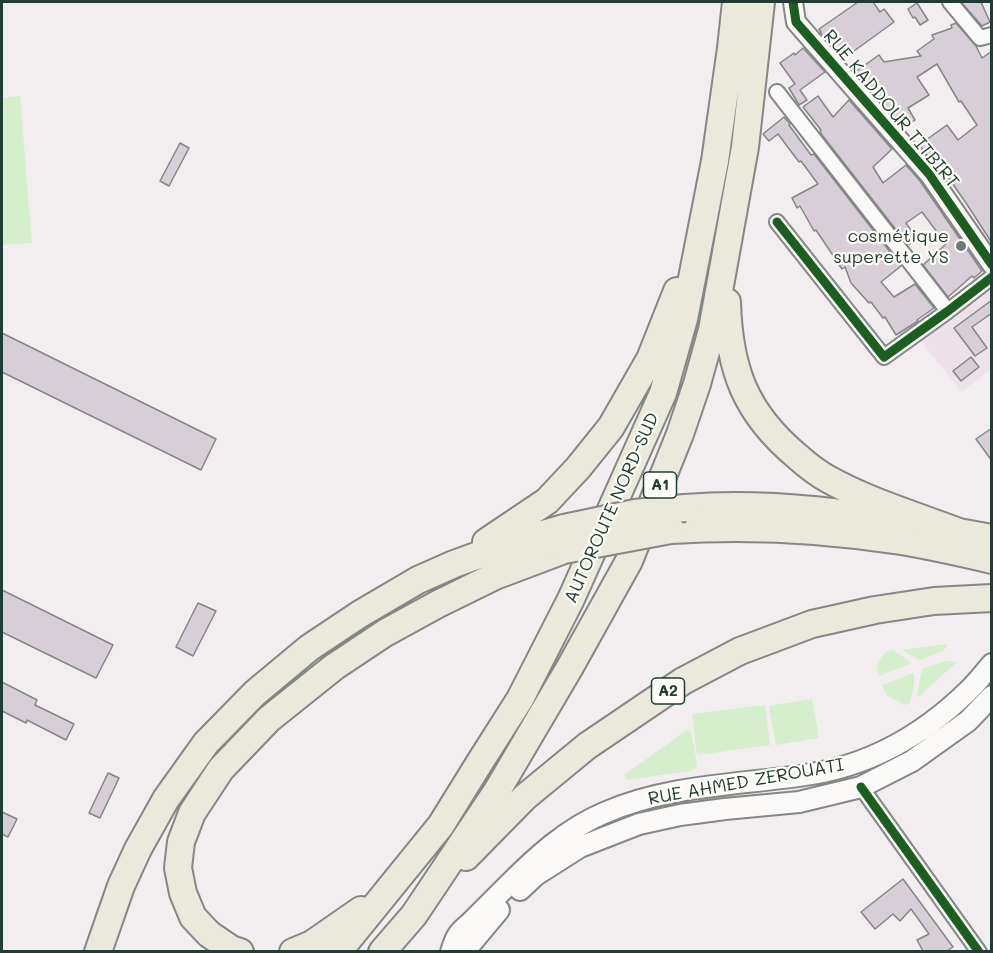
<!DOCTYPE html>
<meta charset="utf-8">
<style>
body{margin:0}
#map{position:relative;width:993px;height:953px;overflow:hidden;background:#f2edef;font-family:Mali,sans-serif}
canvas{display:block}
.frame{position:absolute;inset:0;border:3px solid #1f3d34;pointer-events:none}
</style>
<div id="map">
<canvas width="993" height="953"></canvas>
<div class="frame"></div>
</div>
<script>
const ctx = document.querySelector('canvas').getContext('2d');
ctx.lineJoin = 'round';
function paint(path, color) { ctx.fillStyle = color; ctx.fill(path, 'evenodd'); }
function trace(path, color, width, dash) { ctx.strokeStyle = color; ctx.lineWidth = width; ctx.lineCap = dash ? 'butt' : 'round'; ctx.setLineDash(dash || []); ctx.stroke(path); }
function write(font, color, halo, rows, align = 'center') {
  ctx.font = font + ' Mali,sans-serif'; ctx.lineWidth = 4.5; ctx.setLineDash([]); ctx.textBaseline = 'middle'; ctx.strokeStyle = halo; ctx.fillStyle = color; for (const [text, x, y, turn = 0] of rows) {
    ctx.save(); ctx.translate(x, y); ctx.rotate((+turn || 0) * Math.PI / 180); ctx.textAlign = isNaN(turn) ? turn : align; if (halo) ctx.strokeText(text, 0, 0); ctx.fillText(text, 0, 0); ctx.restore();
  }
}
paint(new Path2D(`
 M991 286V369L962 392 920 340Z`), '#ede1ea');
paint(new Path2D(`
 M20 96 32 243 2 245V98Z
 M946 644 947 646 943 651 920 660 903 651V650Z
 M892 650 907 659 910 664 879 676 876 667 885 652Z
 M946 661 957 662 918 697 917 696 922 669Z
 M914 673V683L910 703 905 705 886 695 882 685Z
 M812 699 819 738 776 745 769 706Z
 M765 705 770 745 697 755 692 714Z
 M687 730 691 732 697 764 696 768 691 771 626 780 624 775Z`), '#d5eecb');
const building = new Path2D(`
 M858 2H873L880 12 884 9 894 22 843 59 820 32H821L819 29Z
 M961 2H981L990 22 982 26Z
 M917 3 928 20 920 25 915 17 913 18 908 9Z
 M956 23 976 46 982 58 992 51V243L968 206 946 174 944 176 919 145 947 125 958 140 977 125 961 101 959 102 937 64 917 77 929 95 908 108 915 120 903 128 880 101 872 87 869 88 855 72 879 55 884 62 921 56 917 51 934 39 932 35 952 28 951 25Z
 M803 48 825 72 800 90 807 100 799 105 789 88 795 84 780 63 794 53 795 55Z
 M818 96 833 117 849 100 892 149 873 167 883 183 906 165 920 181 982 271 974 278 972 276 948 297 923 265 946 244 922 212 906 223 917 239 908 245 822 135 820 131 821 130 803 107Z
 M784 117 790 124 789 125 811 155 814 154 901 266 881 282 894 297 915 284 934 308 917 320 918 321 896 335 885 317 883 318 871 302 869 303 851 283 845 267 842 269 816 230 814 231 800 206 797 208 792 198 818 184 801 161 799 162 778 134 769 141 763 134Z
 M180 143 189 148 169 186 160 181Z
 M992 300V313L972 327 987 348 975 356 954 328Z
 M2 333 216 439 201 470 2 372Z
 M971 357 979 367 961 381 953 371Z
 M992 428V461L976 439Z
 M2 590 113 645 96 678 2 632Z
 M198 603 216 611 193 656 176 647Z
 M2 682 37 700 35 705 74 724 66 740 27 720 26 723 2 711Z
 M108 773 119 778 100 818 89 813Z
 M2 812 17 819 8 837 2 834Z
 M903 879 953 947 947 951H923L917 940 929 934 911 909 900 921 893 914 875 929 861 912Z`);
paint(building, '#d8ced7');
trace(building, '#838786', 1.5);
const minor = new Path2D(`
 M950 2 980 38 992 35
 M777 92 948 311
 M777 222 884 357 948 311 992 277
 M861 787 979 952`);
const tertiary = new Path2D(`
 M793 2 796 22 929 174 992 265`);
const secondary = new Path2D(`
 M520 890 536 875 580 847 639 824 680 815 725 809 799 802 861 787 912 761 968 721 992 696
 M451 952C453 946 455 939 458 935 461 930 467 926 471 922 483 910 495 898 507 886 535 858 566 829 604 813 667 785 738 785 805 775 869 766 922 736 968 691 977 683 984 673 992 664
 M464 952 499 910`);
const motorway = new Path2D(`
 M727 302C729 369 745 413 798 457 807 465 817 473 828 479 867 501 917 516 959 532
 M685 508C758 502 834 510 906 523
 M942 529 992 538
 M671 530C748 525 825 529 901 541 931 546 962 553 992 560
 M486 542 547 501 578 468 611 427 650 359 677 291
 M466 857 525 797 587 746 683 681 740 651 812 624 875 610 934 601 992 598
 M98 952 121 886 138 849 166 799 206 743 255 693 309 648 360 614 418 580 454 564 506 545 564 528
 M240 952 231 949 209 934 193 917 183 893 178 868 181 842 192 813 221 769 269 719 334 667 385 633 438 604 495 576 564 550
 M293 952 312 944 361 910
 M338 952 441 825 480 762 520 699 571 599 663 393 684 319 715 161 731 48 736 2
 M382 952 414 915 497 791 570 667 629 561 680 434 697 384 712 330 745 147 761 2`);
trace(minor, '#838786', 18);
trace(tertiary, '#838786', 22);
trace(secondary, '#838786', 24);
trace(motorway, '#838786', 30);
trace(minor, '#faf9f8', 14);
trace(tertiary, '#faf9f8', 18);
trace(secondary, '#faf9f8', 20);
trace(motorway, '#ebe8dc', 26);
const motorwayBridge = new Path2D(`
 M564 528 635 513 685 508
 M564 550 671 530`);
trace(motorwayBridge, '#838786', 30, []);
trace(motorwayBridge, '#ebe8dc', 26);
trace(new Path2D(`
 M793 2 796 22 929 174 992 265
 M777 222 884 357 948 311 992 277
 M861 787 979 952`), '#1b5e20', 9);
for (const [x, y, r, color] of [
 [961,246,6,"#697b75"]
]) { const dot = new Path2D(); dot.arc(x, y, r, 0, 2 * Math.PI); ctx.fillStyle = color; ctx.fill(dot); trace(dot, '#fdfcf7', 2); }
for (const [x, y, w] of [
 [660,485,33],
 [668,691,33]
]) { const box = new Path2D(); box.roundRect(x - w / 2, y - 13, w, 26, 4.5); ctx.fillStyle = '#fdfcf7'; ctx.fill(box); trace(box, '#1f3d34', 1.5); }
write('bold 16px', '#1f3d34', null, [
 ["A1",660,485],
 ["A2",668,691]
]);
write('18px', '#1f3d34', '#fdfcf7', [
 ["RUE KADDOUR TITBIRT",891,109,50],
 ["AUTOROUTE NORD-SUD",612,508,-66],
 ["RUE AHMED ZEROUATI",746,782,-10]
]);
write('18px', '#1f3d34', '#fdfcf7', [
 ["cosmétique",949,236],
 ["superette YS",949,257]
], 'right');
</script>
